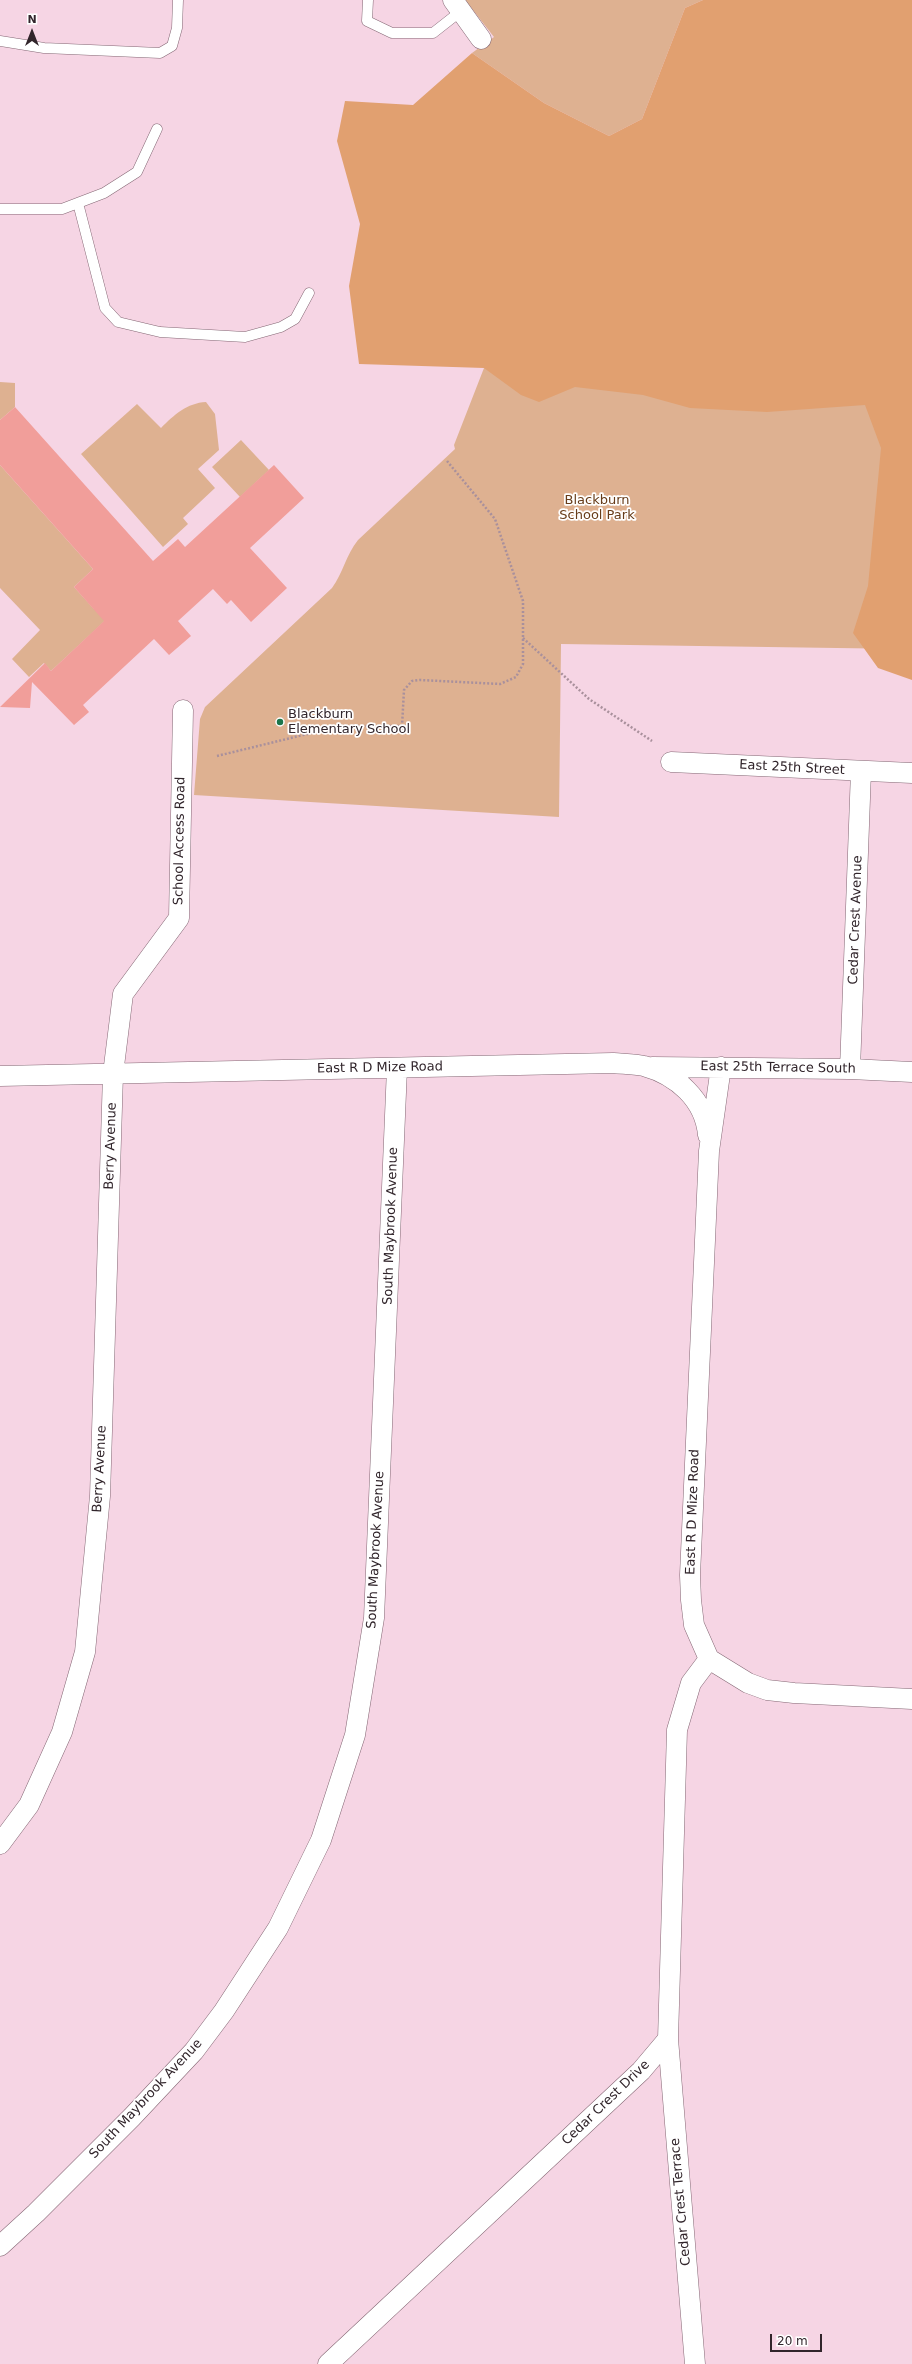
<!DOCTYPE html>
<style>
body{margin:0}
#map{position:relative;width:912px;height:2364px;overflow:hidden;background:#f6d5e4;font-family:"DejaVu Sans",sans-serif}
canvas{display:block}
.north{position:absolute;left:12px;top:12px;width:40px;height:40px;-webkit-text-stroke:3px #fff;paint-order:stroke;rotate:0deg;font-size:11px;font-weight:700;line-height:16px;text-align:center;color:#31252b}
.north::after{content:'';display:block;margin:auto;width:14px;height:18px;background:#31252b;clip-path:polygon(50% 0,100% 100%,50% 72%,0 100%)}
.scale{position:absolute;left:770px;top:2334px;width:52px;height:18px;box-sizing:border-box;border:2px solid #31252b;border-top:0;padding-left:5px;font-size:12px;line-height:14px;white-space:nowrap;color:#31252b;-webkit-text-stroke:3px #fff;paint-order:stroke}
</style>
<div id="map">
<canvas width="912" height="2364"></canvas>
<div class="north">N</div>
<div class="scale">20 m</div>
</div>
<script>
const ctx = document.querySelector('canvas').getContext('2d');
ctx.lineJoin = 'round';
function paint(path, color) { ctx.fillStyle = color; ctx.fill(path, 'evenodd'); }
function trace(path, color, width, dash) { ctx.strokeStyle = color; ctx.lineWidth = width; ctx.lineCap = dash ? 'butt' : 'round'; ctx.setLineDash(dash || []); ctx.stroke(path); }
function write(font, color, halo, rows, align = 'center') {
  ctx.font = font + ' "DejaVu Sans",sans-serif'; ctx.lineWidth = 3.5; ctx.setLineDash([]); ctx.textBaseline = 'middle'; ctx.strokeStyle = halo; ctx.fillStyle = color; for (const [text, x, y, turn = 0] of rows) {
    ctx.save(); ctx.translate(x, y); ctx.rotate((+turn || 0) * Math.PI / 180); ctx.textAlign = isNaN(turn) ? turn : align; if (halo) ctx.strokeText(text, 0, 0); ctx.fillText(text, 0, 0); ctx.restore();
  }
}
paint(new Path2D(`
 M465 0H703L685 8 642 119 609 136 544 103 472 53 494 37Z
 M484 368 906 384V649L561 644 559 817 194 795 200 719 205 707 332 588C343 573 346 555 358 540L455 449 454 445Z
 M0 382 15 383V407L0 420Z
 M206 402 215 414 219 450 198 469 215 488 183 518 188 524 163 547 81 454 137 404 161 428C174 415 187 403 206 402Z
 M241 440 269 470 240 497 212 467Z
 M0 465 93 569 74 587 94 609 138 590 51 671 44 663 29 677 12 659 40 630 0 588Z`), '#deb191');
paint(new Path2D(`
 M703 0H912V680L878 668 853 633 868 586 881 448 865 405 767 412 690 408 643 395 575 387 539 402 521 395 484 368 359 364 349 286 360 224 337 141 345 101 413 105 472 53 544 103 609 136 642 119 685 8Z`), '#e1a070');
paint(new Path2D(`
 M15 407 153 561 178 539 185 547 274 465 304 498 250 548 287 588 251 622 231 600 227 604 213 589 178 621 191 636 169 655 154 639 83 705 89 712 74 725 32 682 30 708 0 707 45 663 51 671 104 621 74 587 93 569 0 465V420Z`), '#f19e9a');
const lane = new Path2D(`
 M368 0 367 21 392 33H433L461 11
 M0 41 44 48 160 53 172 46 177 28 178 0
 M78 203 105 308 118 322 160 332 245 337 281 327 295 319 309 293
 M0 209H62L104 193 137 172 157 129`);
const street = new Path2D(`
 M453 0 481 39
 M671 762 912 773
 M652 1067 850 1069 912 1072
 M721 1067 709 1151 690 1575 691 1600 694 1625 709 1659 748 1683 767 1690 794 1693 912 1699
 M850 1069 861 771
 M0 1076 613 1063C623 1064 634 1064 644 1066 677 1075 705 1100 708 1135
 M0 1844 29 1805 62 1732 85 1652 100 1496 113 1074 123 994 179 918 183 710
 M0 2246 36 2213 132 2117 194 2051 224 2011 278 1928 321 1840 355 1735 374 1618 397 1068
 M328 2364 641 2071 668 2039
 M695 2364 668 2039 677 1730 691 1683 709 1659`);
trace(lane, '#846774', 11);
trace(street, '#846774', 21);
trace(new Path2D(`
 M523 638 589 699 652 741
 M402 726V732L409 733
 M217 756 340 726H402L404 690 412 681 420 680 500 684 516 677 523 664V601L495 519 447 461`), '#a9909c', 2.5, [2, 2]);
trace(lane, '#fff', 10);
trace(street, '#fff', 20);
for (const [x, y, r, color] of [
 [280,722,4,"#1b754a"]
]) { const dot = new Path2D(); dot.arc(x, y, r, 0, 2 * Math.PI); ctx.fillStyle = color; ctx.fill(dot); trace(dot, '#fff', 1.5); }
write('13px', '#673c19', '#fff', [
 ["Blackburn",597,501],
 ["School Park",597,516]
]);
write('13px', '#31252b', '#fff', [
 ["Blackburn",288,715],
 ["Elementary School",288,730]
], 'left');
write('13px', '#31252b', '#fff', [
 ["East 25th Street",792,768,3],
 ["School Access Road",180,841,-89],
 ["Cedar Crest Avenue",856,920,-88],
 ["East R D Mize Road",380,1068,-1],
 ["East 25th Terrace South",778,1068,1],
 ["Berry Avenue",111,1146,-88],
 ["South Maybrook Avenue",391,1226,-88],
 ["Berry Avenue",100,1469,-87],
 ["East R D Mize Road",693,1512,-88],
 ["South Maybrook Avenue",376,1550,-87],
 ["South Maybrook Avenue",146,2099,-47],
 ["Cedar Crest Drive",606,2103,-44],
 ["Cedar Crest Terrace",681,2202,-95]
]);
</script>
